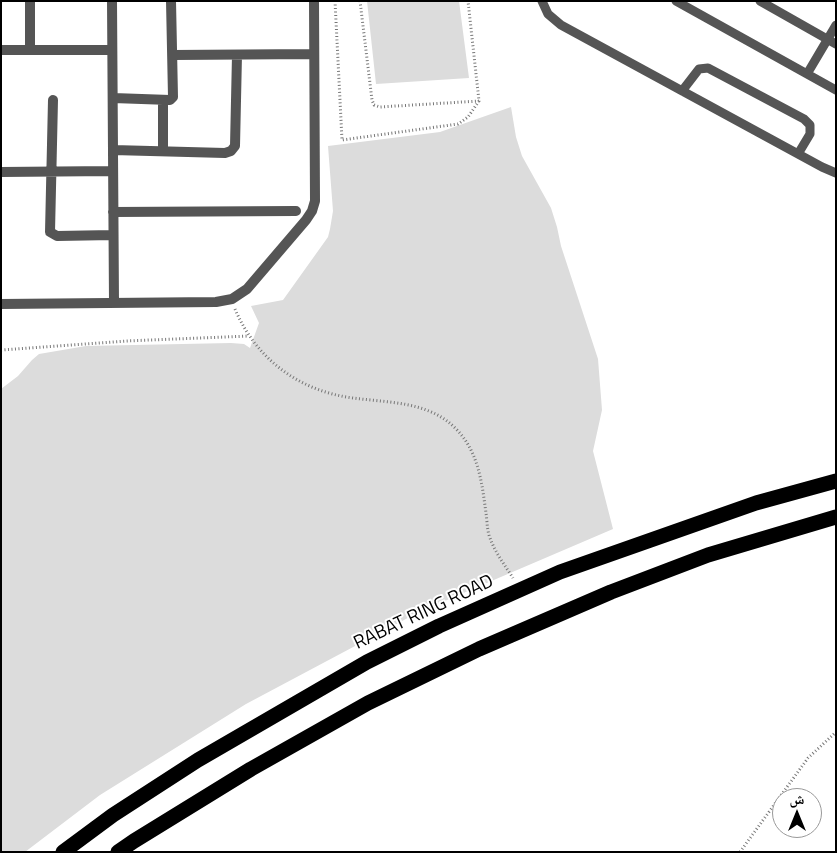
<!DOCTYPE html>
<meta charset="utf-8">
<style>
body{margin:0}
#map{position:relative;width:837px;height:853px;overflow:hidden;background:#fff;font-family:"Titillium Web","Noto Naskh Arabic",sans-serif}
canvas{display:block}
.frame{position:absolute;inset:0;border:2px solid #000;pointer-events:none}
.north{position:absolute;left:772px;top:788px;width:50px;height:50px;box-sizing:border-box;background:#fff;border:1px solid #999;border-radius:50%;rotate:0deg;font-size:14px;font-weight:700;line-height:20px;text-align:center;color:#000}
.north::after{content:'';display:block;margin:auto;width:18px;height:22px;background:#000;clip-path:polygon(50% 0,100% 100%,50% 72%,0 100%)}
</style>
<div id="map">
<canvas width="837" height="853"></canvas>
<div class="frame"></div>
<div class="north">ش</div>
</div>
<script>
const ctx = document.querySelector('canvas').getContext('2d');
ctx.lineJoin = 'round';
function paint(path, color) { ctx.fillStyle = color; ctx.fill(path, 'evenodd'); }
function trace(path, color, width, dash) { ctx.strokeStyle = color; ctx.lineWidth = width; ctx.lineCap = dash ? 'butt' : 'round'; ctx.setLineDash(dash || []); ctx.stroke(path); }
function write(font, color, halo, rows, align = 'center') {
  ctx.font = font + ' "Titillium Web",sans-serif'; ctx.lineWidth = 4; ctx.setLineDash([]); ctx.textBaseline = 'middle'; ctx.strokeStyle = halo; ctx.fillStyle = color; for (const [text, x, y, turn = 0] of rows) {
    ctx.save(); ctx.translate(x, y); ctx.rotate((+turn || 0) * Math.PI / 180); ctx.textAlign = isNaN(turn) ? turn : align; if (halo) ctx.strokeText(text, 0, 0); ctx.fillText(text, 0, 0); ctx.restore();
  }
}
paint(new Path2D(`
 M367 1H459L469 78 376 84Z
 M511 107 516 137 522 156 551 208 557 227 561 246 598 359 602 410 593 451 613 529 419 612 246 704 100 795 25 852H1V389L18 376 32 360 39 354 86 346 231 343 244 344 250 348 259 323 251 306 283 300 328 237 330 229 333 211 328 146 440 132Z`), '#dcdcdc');
trace(new Path2D(`
 M335 1 342 140 458 124 468 117 479 101 468 1
 M360 1 372 100 374 105 380 107 479 101
 M235 309C256 359 299 391 353 398 390 403 431 401 458 431 479 454 482 484 486 513 487 520 487 528 489 535 494 551 504 564 513 578
 M1 350 126 341 249 336
 M740 852 808 758 836 732`), '#777', 3, [1, 2.5]);
trace(new Path2D(`
 M542 1 548 14 561 25 822 167 836 173
 M676 1 836 90
 M760 1 836 44
 M807 74 836 25
 M682 91 699 69 708 68 804 119 810 125V134L798 154`), '#555', 9);
trace(new Path2D(`
 M30 1V50
 M112 1 114 303
 M1 50H112
 M173 55 314 54
 M113 98 170 100 173 97 171 1
 M53 100 50 232 57 236 113 235
 M163 100V151
 M113 150 225 153 231 151 235 146 237 55
 M1 172 113 171
 M113 212 296 211
 M1 304 216 302 232 299 247 289 306 220 312 211 315 201 314 1`), '#555', 10);
trace(new Path2D(`
 M63 852 113 815 198 760 367 662 439 626 560 572 756 503 836 481
 M118 852 134 841 251 769 368 703 479 649 611 592 708 555 836 517`), '#000', 15);
write('19px', '#000', '#fff', [
 ["RABAT RING ROAD",424,613,-25]
]);
</script>
